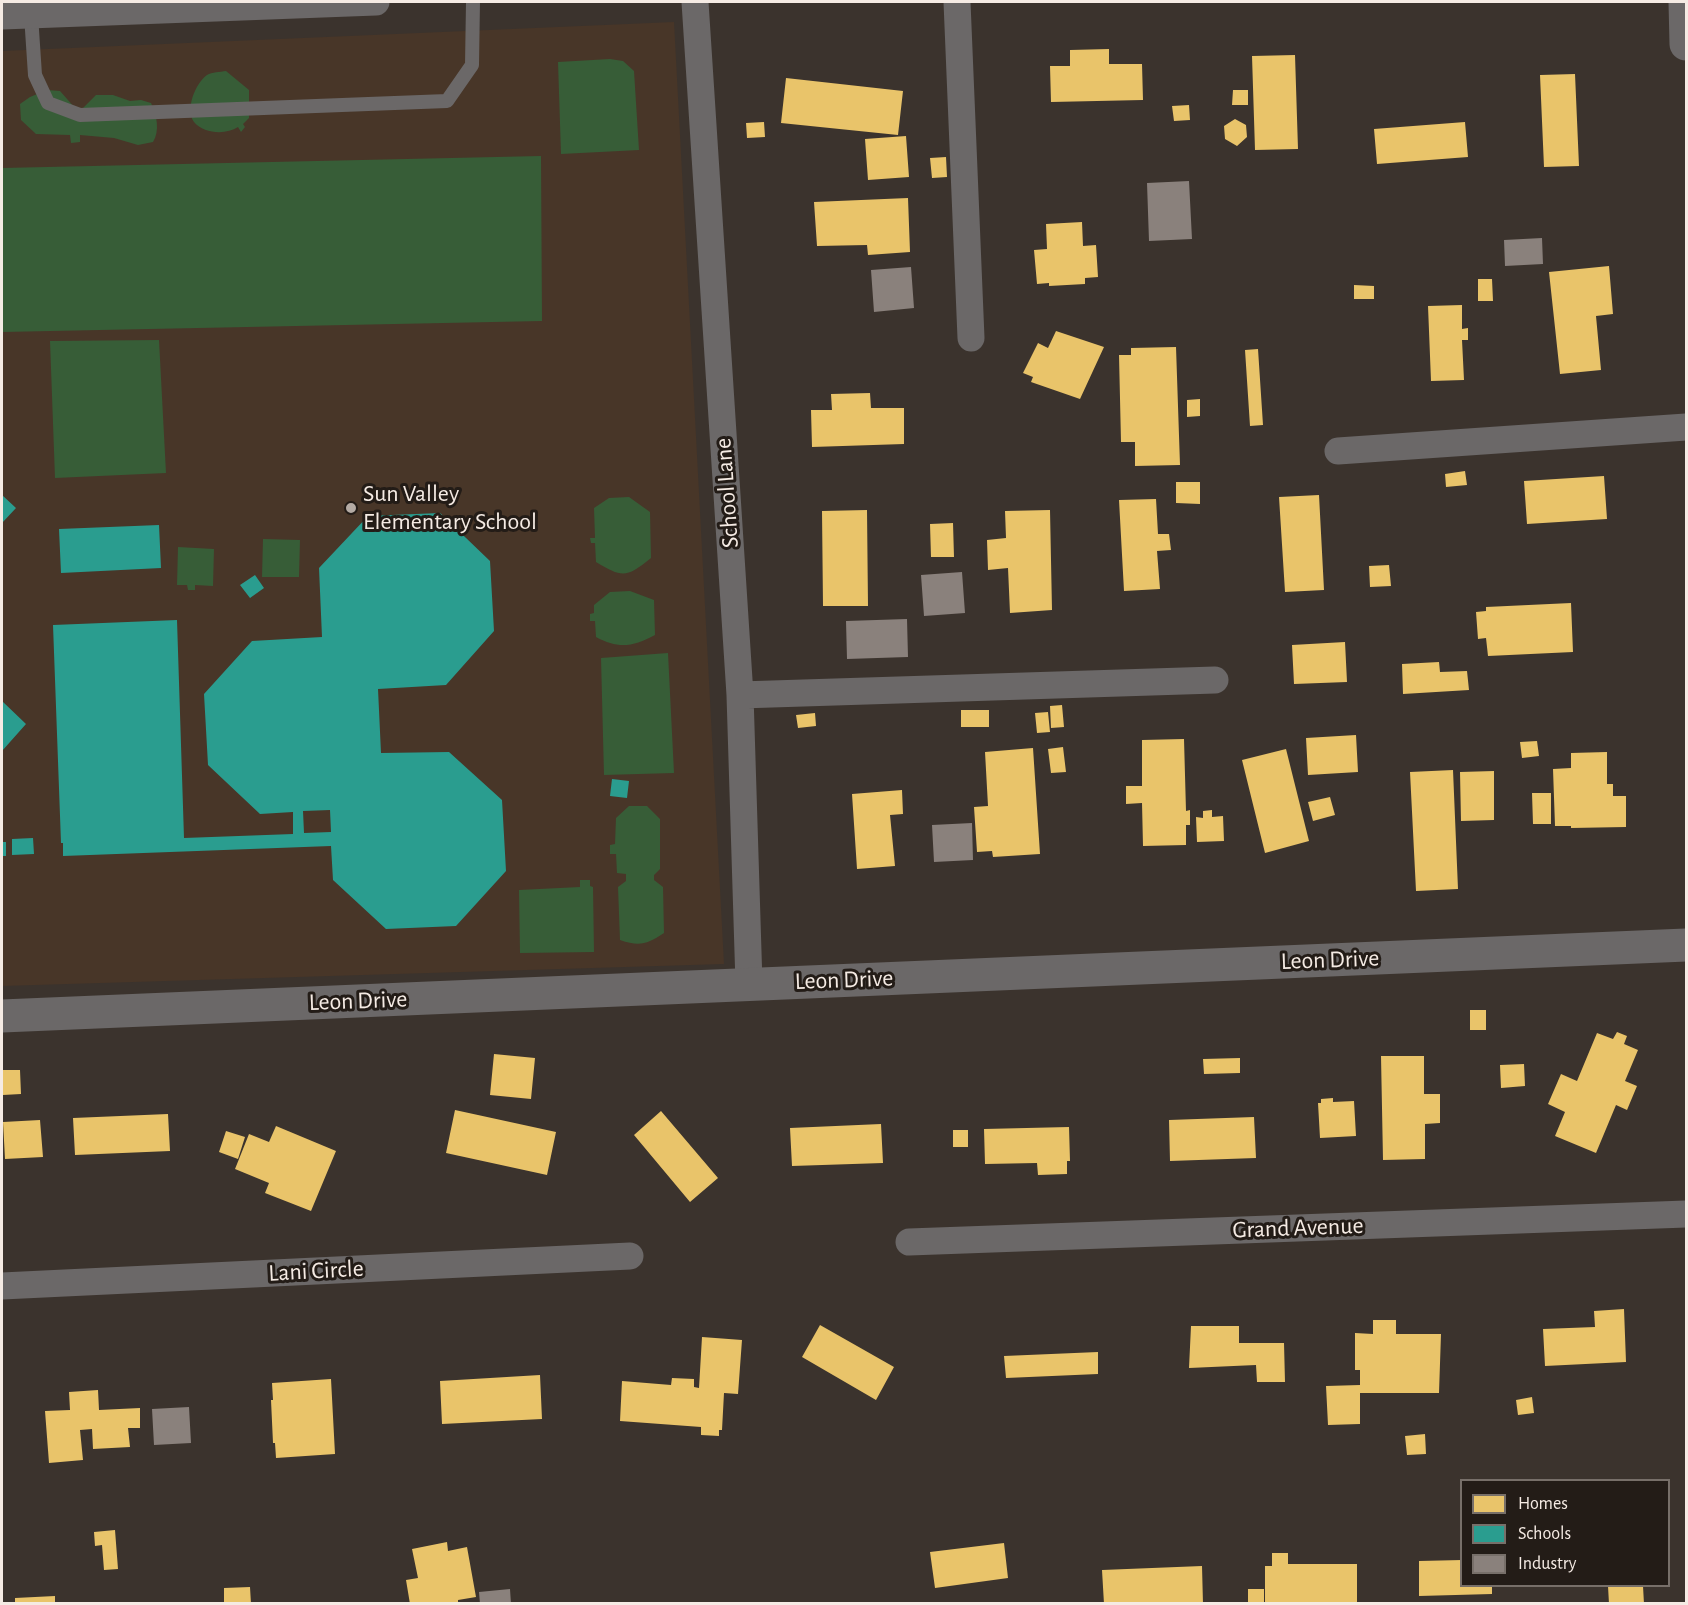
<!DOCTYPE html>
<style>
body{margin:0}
#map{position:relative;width:1688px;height:1605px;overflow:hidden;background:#3b332d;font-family:"Alegreya Sans",sans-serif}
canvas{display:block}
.frame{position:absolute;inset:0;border:3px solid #f5ebe4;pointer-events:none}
.legend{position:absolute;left:1460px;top:1479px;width:210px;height:108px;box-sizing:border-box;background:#231c17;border:2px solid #776f69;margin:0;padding:8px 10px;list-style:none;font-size:18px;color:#f5ebe4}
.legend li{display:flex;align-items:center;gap:12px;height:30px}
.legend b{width:30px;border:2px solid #776f69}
</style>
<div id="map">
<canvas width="1688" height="1605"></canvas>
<div class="frame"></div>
<ul class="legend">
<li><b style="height:16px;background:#e9c46a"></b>Homes</li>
<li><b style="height:16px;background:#2a9d8f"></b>Schools</li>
<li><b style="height:16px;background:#8a817c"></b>Industry</li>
</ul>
</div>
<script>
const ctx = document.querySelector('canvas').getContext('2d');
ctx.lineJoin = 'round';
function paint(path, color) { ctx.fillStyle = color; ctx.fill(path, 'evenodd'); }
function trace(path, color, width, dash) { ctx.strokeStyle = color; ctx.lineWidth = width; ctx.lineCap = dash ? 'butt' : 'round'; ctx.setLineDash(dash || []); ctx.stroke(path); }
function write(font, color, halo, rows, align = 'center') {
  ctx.font = font + ' "Alegreya Sans",sans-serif'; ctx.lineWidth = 6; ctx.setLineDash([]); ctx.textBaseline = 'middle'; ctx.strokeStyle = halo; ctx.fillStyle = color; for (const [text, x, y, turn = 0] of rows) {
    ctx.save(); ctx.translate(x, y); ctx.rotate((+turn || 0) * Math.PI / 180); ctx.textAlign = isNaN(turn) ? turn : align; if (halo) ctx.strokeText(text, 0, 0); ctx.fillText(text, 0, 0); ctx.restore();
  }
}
paint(new Path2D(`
 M674 22 724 964 2 986V51Z`), '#483628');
paint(new Path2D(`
 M610 59 623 61 634 71 639 150 561 154 558 62Z
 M226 71 249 90V118L243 124 245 127 241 132 238 127C226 135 204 134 194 122 185 109 195 84 207 75 212 72 220 72 226 71Z
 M47 90 60 91 75 108 82 109 96 95H113L130 101 141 100 151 103C157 115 160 131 153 142L138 145 114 138 80 135V142L71 143 70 135 36 134 21 120 20 104 30 97Z
 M541 156 542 321 2 332V168Z
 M159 340 166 473 55 478 50 341Z
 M629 497 650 512 651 558C626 578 623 578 596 562L595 543H591L590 538H595L594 508 609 498Z
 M263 539 300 540 299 577H262Z
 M178 547 214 549 213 586 195 585V590H188L187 585H177Z
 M630 591 654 600 655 635C633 647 618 649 596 637L595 621H590V614L594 613V605L610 592Z
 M668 653 674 773 604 775 601 658Z
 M629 806H647L660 819V869L654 875V880L663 887 664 933C647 944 640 947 620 940L618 887 626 881V874L617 873 616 854H610V845L615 844 616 818Z
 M580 880H590V886L593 887 594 952 520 953 519 890 580 887Z`), '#375d37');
paint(new Path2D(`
 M1109 49V64H1142L1143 100 1051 102 1050 66H1070V50Z
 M1295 55 1298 149 1255 150 1252 56Z
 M1575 74 1579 166 1544 167 1540 75Z
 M786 78 903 91 898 135 781 123Z
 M1233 90H1248V105H1232Z
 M1189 105 1190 120 1174 121 1172 106Z
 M1235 119 1246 125 1247 137 1237 146 1225 139 1224 126Z
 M764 122 765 137 747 138 746 123Z
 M1465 122 1468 157 1377 164 1374 129Z
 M906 136 909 177 868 180 865 139Z
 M946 157 947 177 932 178 930 158Z
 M908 198 910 252 868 255 867 245 817 246 814 202Z
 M1082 222 1083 246 1096 245 1098 277 1085 278V284L1049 286V283L1037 284 1034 250 1047 249 1046 224Z
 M1609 266 1613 314 1596 316 1601 370 1560 374 1549 272Z
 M1478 279H1492L1493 301H1478Z
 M1354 285 1374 286V299H1354Z
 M1462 305V329L1468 328V340H1462L1464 380 1431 381 1428 306Z
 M1056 331 1104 347 1080 399 1031 382 1033 377 1023 373 1038 343 1048 348Z
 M1176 347 1180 465 1135 466V442H1121L1119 355H1131V348Z
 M1258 349 1263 425 1250 426 1245 350Z
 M870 393 871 408H904V444L812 447 811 410H832L831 394Z
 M1200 399V416L1187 417V400Z
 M1465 471 1467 485 1446 487 1445 474Z
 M1604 476 1607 519 1527 524 1524 481Z
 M1176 482H1200V504L1176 503Z
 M1319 495 1324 590 1285 592 1279 497Z
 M1156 499 1158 534H1169L1171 550 1157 551 1160 589 1124 591 1119 500Z
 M867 510 868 606H823L822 511Z
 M1050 510 1052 610 1010 613 1008 568 988 570 987 540 1006 538 1005 511Z
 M953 523 954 557H931L930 524Z
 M1389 565 1391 586 1370 587 1369 566Z
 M1571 603 1573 652 1488 656 1486 638 1478 639 1476 612 1486 611V607Z
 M1345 642 1347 682 1294 684 1292 645Z
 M1439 662 1440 672 1467 671 1469 690 1403 694 1402 664Z
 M1062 705 1064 727 1051 728 1050 706Z
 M961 710H989V727H961Z
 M1048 712 1050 732 1037 733 1035 713Z
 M815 713 816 726 798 728 796 715Z
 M1356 735 1358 772 1308 775 1306 738Z
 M1184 739 1186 811 1190 810V825H1186V845L1143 846 1142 803 1126 804V786H1142V740Z
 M1537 741 1539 756 1522 758 1520 742Z
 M1063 747 1066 772 1051 773 1048 749Z
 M1033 748 1040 854 993 857 992 851 977 852 974 807 988 806 985 752Z
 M1286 749 1309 841 1265 853 1242 760Z
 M1607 752V784H1613V796H1626V827L1571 828V826H1555L1553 769 1571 768V753Z
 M1453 770 1458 889 1416 891 1410 772Z
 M1494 771V820L1461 821 1460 772Z
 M902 790 903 814 890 815 895 866 857 869 852 794Z
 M1532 793H1551V824H1533Z
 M1330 797 1335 815 1313 821 1308 802Z
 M1212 810V817L1223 816 1224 841 1197 842 1196 817 1203 818V811Z
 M1470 1010H1486V1030H1470Z
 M1617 1032 1627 1036 1624 1044 1638 1050 1625 1081 1637 1086 1627 1110 1616 1105 1596 1153 1555 1136 1565 1112 1548 1104 1561 1074 1577 1081 1597 1033 1613 1039Z
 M494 1054 535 1058 531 1099 490 1095Z
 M1381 1056H1424V1094H1440V1123L1425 1124V1159L1383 1160Z
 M1240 1058V1073L1204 1074 1203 1059Z
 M1524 1064 1525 1086 1501 1088 1500 1065Z
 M2 1070H20L21 1094 3 1095Z
 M1333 1098V1102L1354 1101 1356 1136 1320 1138 1318 1103H1321V1099Z
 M455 1110 556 1132 547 1175 446 1153Z
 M661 1111 718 1178 690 1202 634 1135Z
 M168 1114 170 1151 75 1155 73 1118Z
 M1254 1117 1256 1158 1170 1161 1169 1120Z
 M40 1120 43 1157 5 1159 3 1122Z
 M881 1124 883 1163 792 1166 790 1128Z
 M276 1126 336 1151 311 1211 265 1193 269 1183 235 1169 249 1134 269 1142Z
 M1069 1127 1070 1161H1067V1174L1038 1175 1037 1163 985 1164 984 1129Z
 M953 1130H968V1147H953Z
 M226 1131 245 1137 238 1159 219 1152Z
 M1624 1309 1626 1362 1545 1366 1543 1329 1595 1327 1594 1311Z
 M1373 1320H1396V1334H1441L1439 1393H1360V1424L1328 1425 1326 1386 1360 1385V1370H1355V1333L1373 1334Z
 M820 1325 894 1367 876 1400 802 1357Z
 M1191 1326H1239V1343H1284L1285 1382H1257L1256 1365 1189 1368Z
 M702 1337 742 1340 738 1394 724 1393 722 1430H719V1436L701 1435V1427L620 1421 622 1381 671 1385 672 1378 694 1379V1387L699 1388Z
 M1098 1352V1374L1006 1378 1004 1356Z
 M540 1375 542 1419 442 1424 440 1381Z
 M331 1379 335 1454 276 1458 275 1443H273L271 1400H273L272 1383Z
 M98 1390 99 1410 140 1408V1428H128L130 1447 93 1449 92 1429 80 1430 83 1460 49 1463 45 1411 70 1410 69 1392Z
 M1532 1397 1534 1413 1518 1415 1516 1400Z
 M1425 1434 1426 1454 1407 1455 1405 1436Z
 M115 1530 118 1569 104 1570 102 1545 95 1546 94 1532Z
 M447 1542 448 1551 467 1547 476 1597 458 1600V1604H410L406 1580 418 1578 412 1549Z
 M1004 1543 1008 1578 935 1588 930 1552Z
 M1272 1553H1288V1564H1357V1604H1265V1566H1272Z
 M1462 1560V1586H1492V1594L1419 1596V1561Z
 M1202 1566 1203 1604H1104L1102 1570Z
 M1608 1586H1643L1644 1604H1609Z
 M250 1587 251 1604H224V1588Z
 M1248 1589H1264V1604H1248Z
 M55 1596V1604H15V1598Z`), '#e9c46a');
paint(new Path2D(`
 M2 495 16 508 2 523Z
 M440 513 490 561 494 631 446 685 378 689 381 753 449 752 502 800 506 871 456 926 386 929 333 880 331 846 63 856V843H61L53 625 177 620 184 838 293 834V812L260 814 208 765 204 694 252 641 322 637 319 568 368 516ZM330 810 331 832 304 833 303 811Z
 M159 525 161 568 61 573 59 529Z
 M255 575 264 588 250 598 240 585Z
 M2 701 26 724 2 751Z
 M612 779 629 781 627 798 610 796Z
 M33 838 34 854 12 855V839Z
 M2 842H6V856H2Z`), '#2a9d8f');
paint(new Path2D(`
 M1189 181 1192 239 1149 241 1147 183Z
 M1542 238 1543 264 1505 266 1504 240Z
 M911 267 914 308 874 312 871 270Z
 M962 572 965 613 924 616 921 575Z
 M907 619 908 657 847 659 846 621Z
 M972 823 973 860 934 862 932 825Z
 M189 1407 191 1443 154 1445 152 1409Z
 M510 1589 511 1604H480L479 1592Z`), '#8a817c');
trace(new Path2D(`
 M31 15 35 75 48 103 80 115 447 101 472 65 473 2`), '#6b6868', 14);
trace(new Path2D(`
 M695 2 740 695 749 984
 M957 2 971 338
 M2 16 376 2
 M1338 451 1686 427
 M740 695 1215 680
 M909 1242 1686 1214
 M2 1286 630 1256`), '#6b6868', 27);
trace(new Path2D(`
 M1685 2 1686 44
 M2 1016 1686 945`), '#6b6868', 33);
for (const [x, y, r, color] of [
 [351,508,6,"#b4aba4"]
]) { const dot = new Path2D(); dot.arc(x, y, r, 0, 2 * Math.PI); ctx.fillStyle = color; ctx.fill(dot); trace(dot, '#231c17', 2); }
write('24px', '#f5ebe4', '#231c17', [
 ["School Lane",727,493,-94],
 ["Leon Drive",1330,960,-2],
 ["Leon Drive",844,980,-2],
 ["Leon Drive",358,1001,-2],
 ["Grand Avenue",1298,1228,-2],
 ["Lani Circle",316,1271,-3]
]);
write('24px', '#f5ebe4', '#231c17', [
 ["Sun Valley",363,494],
 ["Elementary School",363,522]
], 'left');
</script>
